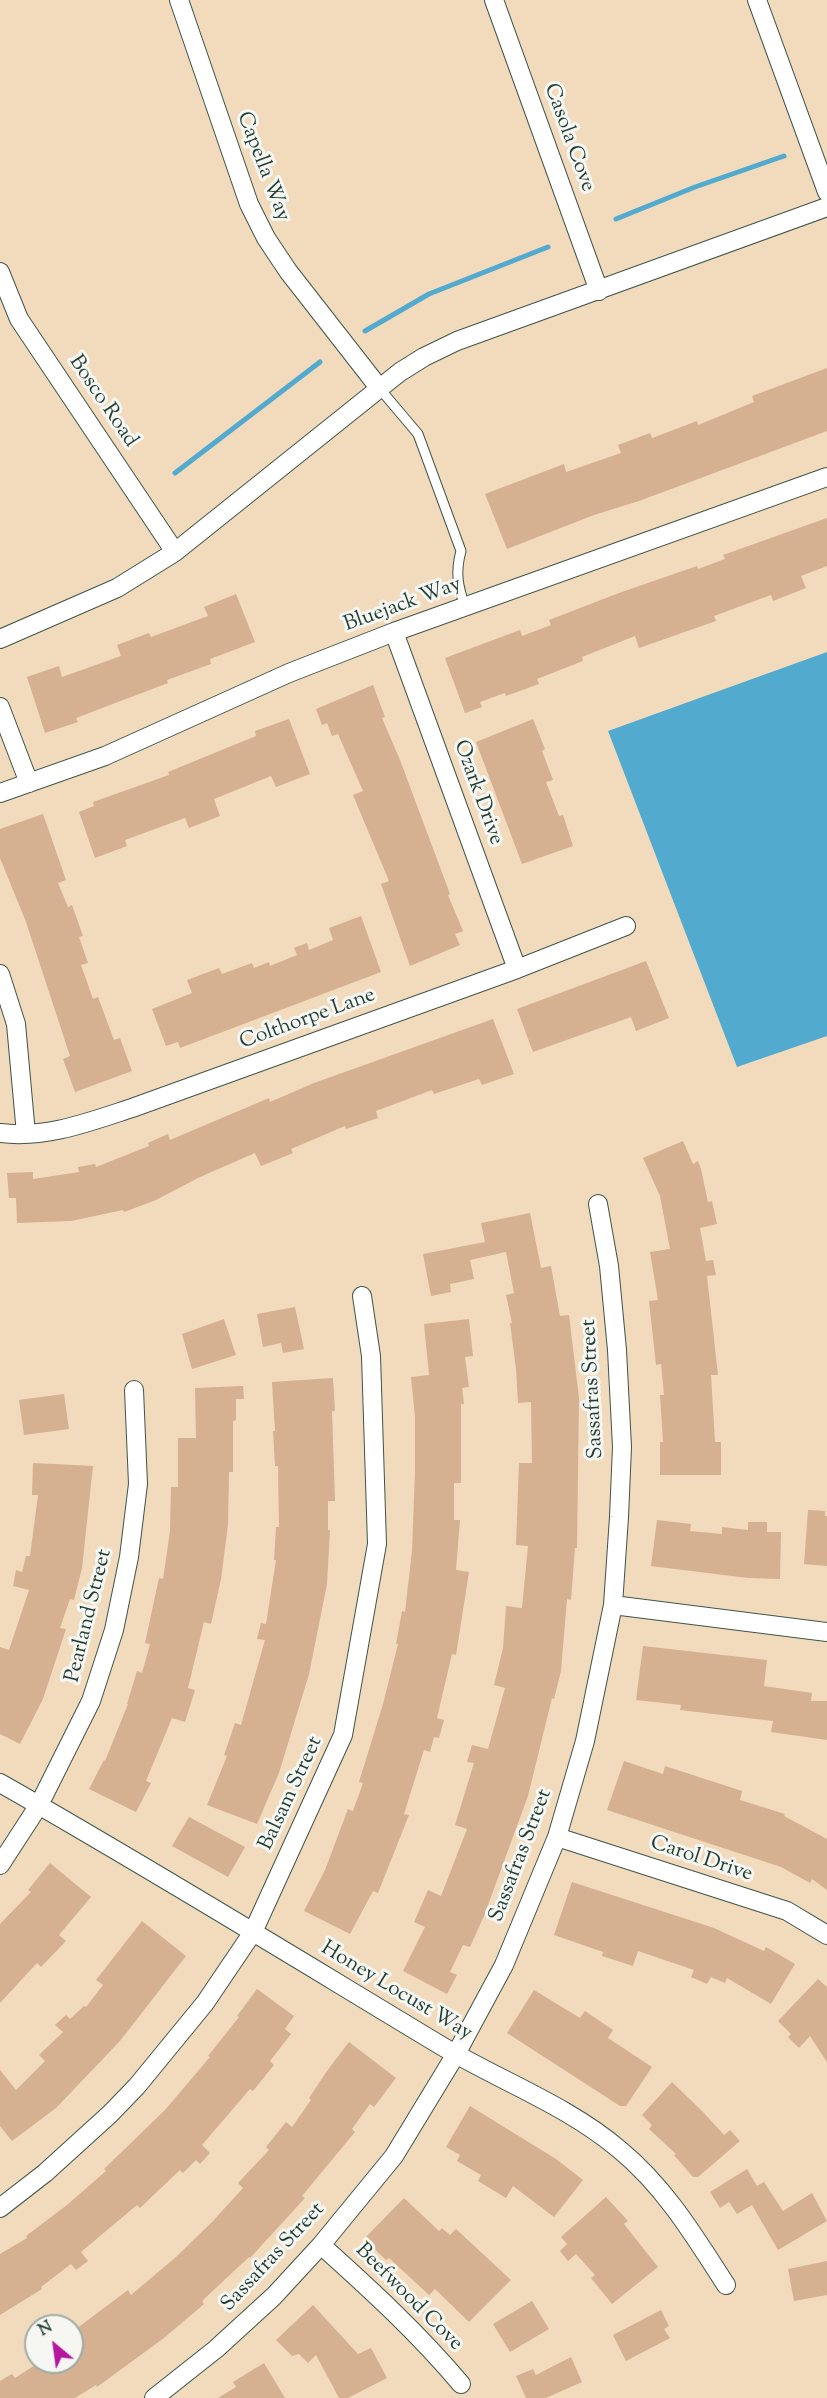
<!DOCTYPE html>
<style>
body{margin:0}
#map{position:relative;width:827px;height:2398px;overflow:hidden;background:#f1dbbc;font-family:"Sorts Mill Goudy",serif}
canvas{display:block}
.north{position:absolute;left:24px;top:2314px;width:60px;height:60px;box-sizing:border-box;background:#f6f6f2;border:2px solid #a0aca6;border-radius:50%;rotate:331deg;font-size:16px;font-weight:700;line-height:24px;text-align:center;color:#1f3d34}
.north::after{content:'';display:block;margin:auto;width:21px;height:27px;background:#b5179e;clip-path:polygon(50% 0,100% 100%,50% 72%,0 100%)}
</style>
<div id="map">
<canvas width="827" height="2398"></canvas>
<div class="north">N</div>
</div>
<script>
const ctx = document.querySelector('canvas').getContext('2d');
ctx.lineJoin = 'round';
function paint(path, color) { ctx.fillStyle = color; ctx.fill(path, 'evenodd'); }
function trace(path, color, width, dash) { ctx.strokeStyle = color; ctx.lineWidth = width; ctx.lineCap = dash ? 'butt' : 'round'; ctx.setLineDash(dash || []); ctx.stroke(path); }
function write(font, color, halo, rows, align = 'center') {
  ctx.font = font + ' "Sorts Mill Goudy",serif'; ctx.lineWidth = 6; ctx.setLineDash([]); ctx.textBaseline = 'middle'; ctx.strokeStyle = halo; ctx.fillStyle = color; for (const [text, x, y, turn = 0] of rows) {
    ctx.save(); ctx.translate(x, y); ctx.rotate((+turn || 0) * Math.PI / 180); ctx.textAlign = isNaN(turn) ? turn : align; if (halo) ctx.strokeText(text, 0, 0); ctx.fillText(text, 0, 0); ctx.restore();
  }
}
paint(new Path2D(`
 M827 652V1036L737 1067 608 731Z`), '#52aacf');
trace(new Path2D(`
 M616 219 695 187 784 156
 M365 331 429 294 548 247
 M175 473 320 362`), '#52aacf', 5);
paint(new Path2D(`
 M827 368V431L639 501 594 515 507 549 485 494 564 464 566 472 621 453 618 445 650 433 652 438 697 421 698 425 754 402 752 396Z
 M827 518V566L801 576 806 588 773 601 771 595 714 616 716 621 639 648 635 636 582 657 583 661 537 679 539 684 506 696 505 693 480 702 482 707 465 713 445 658 520 630 522 636 551 625 549 620 619 593 697 566 698 569 725 559 723 555Z
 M236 594 255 642 210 659 211 664 167 680 168 683 76 718 78 722 45 733 27 677 59 666 62 677 121 656 117 645 149 633 151 637 208 616 204 607Z
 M373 685 385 717 382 718 400 760 450 894 448 895 463 931 455 934 460 945 410 966 381 884 389 881 353 795 363 791 338 734 332 736 327 723 322 725 316 709Z
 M289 719 310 774 276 787 271 776 214 799 220 816 189 828 185 818 125 840 127 846 95 858 79 812 94 806 93 802 169 775 168 772 256 736 255 731Z
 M533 719 545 749 542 751 553 780 546 782 559 816 563 815 573 846 522 864 476 742Z
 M43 814 66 880 58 883 68 907 72 905 83 936 79 937 88 963 81 965 93 999 98 997 114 1040 120 1038 132 1071 75 1092 63 1059 70 1056 26 922 0 858V829Z
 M361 916 381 972 180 1048 178 1042 166 1046 152 1009 192 993 187 980 219 968 222 974 252 963 254 968 269 962 270 966 297 955 294 948 307 943 309 950 333 940 329 928Z
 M646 961 669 1018 636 1031 631 1017 533 1052 517 1009Z
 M493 1019 514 1074 482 1085 479 1079 434 1094 432 1090 376 1111 378 1118 346 1129 345 1126 291 1149 293 1153 261 1166 255 1153 200 1177 156 1200 124 1212 123 1210 71 1221 17 1223 16 1198H9L7 1173 33 1172V1179L79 1172 78 1167 95 1164 96 1167 149 1146 148 1143 168 1134 170 1140 269 1098 270 1102 314 1083Z
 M683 1141 693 1164 698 1161 701 1169 708 1202 712 1201 717 1224 700 1228 706 1261 713 1260 716 1275 707 1276 718 1375H711L715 1442H721V1475H660V1442H663L660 1395H664L661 1364 656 1365 649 1301 658 1300 650 1252 670 1249 660 1196 643 1158Z
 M530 1213 541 1268 551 1266 560 1316 569 1315 579 1398 577 1548H575L571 1600 567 1599 561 1671 554 1699 552 1698 528 1796 484 1916 470 1947 463 1945 450 1972 457 1975 447 1994 403 1971 425 1927 414 1922 428 1890 441 1896 467 1829 455 1825 474 1763 467 1762 472 1745 488 1749 505 1688 494 1685 503 1648 506 1606 522 1608 528 1546 516 1545 519 1463H532L531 1402 518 1403 516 1369 510 1323H512L506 1295 514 1293 506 1252 470 1260 474 1279 450 1284 451 1292 431 1296 423 1254 485 1242 481 1223Z
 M295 1307 304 1349 283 1353 281 1343 263 1347 257 1314Z
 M224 1319 236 1355 192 1369 182 1334Z
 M469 1319 473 1356 465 1357 469 1387 462 1388 464 1404H461V1483H454V1520H460L456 1570 469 1572 456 1655 452 1654 437 1718 444 1720 439 1738 434 1737 430 1752 424 1750 404 1814 409 1815 378 1893 373 1891 350 1934 304 1911 325 1870 348 1809 353 1811 363 1783 359 1782 383 1704 398 1644H396L402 1611 405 1612 412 1551 415 1471V1417L411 1377 429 1375 424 1324Z
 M333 1378 335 1411H332L335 1501H328V1530H330L327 1584 309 1674 279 1773 257 1824 207 1805 227 1756 224 1755 235 1723 241 1725 265 1640 257 1639 261 1623 266 1624 276 1560H274L276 1527H279L278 1466H275L273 1431H275L272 1382Z
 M243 1386 244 1399H236V1420L233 1421V1472H229L228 1525 221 1579 211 1624 204 1622 188 1688 195 1690 185 1722 172 1718 146 1781 151 1783 136 1812 89 1789 104 1760 105 1761 128 1704H127L137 1671 142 1673 150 1644 145 1643 159 1578 163 1579 170 1531 171 1487H178V1438H196L195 1388Z
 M64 1394 69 1429 24 1435 19 1400Z
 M33 1463 93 1466 82 1568 74 1600 70 1599 60 1628 66 1629 43 1699 20 1744 0 1734V1647L9 1650 29 1590 13 1586 16 1570 22 1572 26 1556H30L38 1495H32Z
 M808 1510 825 1511V1516H827V1566L804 1564Z
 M657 1520 691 1524 690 1531 722 1534V1527L748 1530V1522H767V1532H781L780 1579 748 1578 651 1566Z
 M643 1646 767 1660 764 1686 812 1693 811 1701H827V1740L771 1732 773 1721 680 1710 681 1705 636 1700Z
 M624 1761 663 1774 665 1766 742 1791 740 1800 785 1814 784 1816 827 1839V1890L812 1879 810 1883 781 1867 607 1810Z
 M189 1817 245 1847 228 1877 172 1846Z
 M50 1863 91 1897 59 1935 66 1941 41 1967 37 1963 0 2003V1924L31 1892 28 1890Z
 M572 1882 714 1928 764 1951 766 1947 795 1964 771 2004 727 1978 725 1983 711 1977 707 1984 691 1977 694 1970 638 1951 633 1966 602 1956 603 1952 554 1935Z
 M142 1921 186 1956 120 2041 56 2108 12 2141 0 2126V2070L16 2090 45 2061 39 2055 63 2032 55 2025 66 2015 70 2019 84 2006 86 2007 103 1985 96 1980Z
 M818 1979 827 1987V2062L810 2036 799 2048 788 2037 791 2034 778 2021Z
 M257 1989 294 2016 285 2029 291 2034 270 2061 274 2065 253 2091 250 2089 202 2145 210 2153 200 2164 196 2160 183 2173 180 2170 140 2208 137 2205 81 2252 88 2261 76 2270 71 2264 41 2287 42 2289 0 2315V2254L27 2238 26 2236 67 2205 106 2171 104 2169 165 2110 210 2057 208 2056 239 2017 237 2016Z
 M534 1990 580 2018 585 2011 613 2030 608 2038 652 2067 626 2106H620L507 2033Z
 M349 2042 396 2078 374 2107 370 2104 352 2129 355 2132 302 2196 305 2198 250 2258 249 2257 202 2301 204 2304 164 2338 97 2387 96 2385 75 2398H0V2381L12 2374 15 2378 40 2362H72V2332L128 2290 131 2295 176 2257 212 2222 243 2188 238 2183 269 2150 266 2147 286 2122 292 2127 311 2100 309 2098 327 2071Z
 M672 2082 703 2112 724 2135 730 2130 740 2141 698 2177H693L674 2155 676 2154 649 2129 652 2125 642 2115Z
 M470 2106 556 2159 583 2180 554 2217 513 2186 506 2198 478 2181 481 2175 457 2161 460 2155 446 2147Z
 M747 2169 757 2186 764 2182 783 2211 812 2193 827 2221 778 2250 752 2205 737 2214 729 2202 720 2208 710 2192Z
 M606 2197 628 2221 624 2224 658 2267 612 2304 591 2278 595 2275 576 2254 568 2261 560 2251 567 2244 561 2237Z
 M404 2198 439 2231 442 2228 450 2235 456 2229 511 2280 469 2322 435 2289 429 2295 389 2258 386 2260 364 2239Z
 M827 2261V2295L794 2301 788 2269Z
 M532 2301 549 2329 510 2352 493 2324Z
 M313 2305 358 2354 371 2348 387 2378 348 2398H339L316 2355 308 2363 299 2354 292 2356 276 2340Z
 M661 2310 669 2326 664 2329 670 2338 626 2361 613 2335Z
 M571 2357 582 2382 546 2398H526L516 2376 533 2369 536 2375Z
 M264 2363 285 2398H218L236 2387 233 2382Z`), '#d5b091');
const lane = new Path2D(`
 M380 389 418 434 461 551C455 573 458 586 465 607`);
const street = new Path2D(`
 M179 0 249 204 266 238 288 271 380 389
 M494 0 599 291
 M757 0 827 192
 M0 272 19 319 175 552
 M394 632 517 969
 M0 639 117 588 175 552 400 372 424 357 457 341 827 207
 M0 707 29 783
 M0 793 105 756 289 673 394 632 827 477
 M0 974 16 1024 26 1134
 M0 1133C45 1139 89 1122 132 1108L517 969 626 926
 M613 1605 827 1632
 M0 1783C148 1867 294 1957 440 2045 500 2081 567 2105 620 2150 665 2187 695 2237 726 2285
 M557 1837 787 1911 827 1935
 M0 1865 39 1805 91 1701 114 1630 129 1557 138 1484 134 1390
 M0 2208 45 2173 110 2114 137 2086 205 2003 253 1932 343 1735 377 1544 371 1356 362 1296
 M321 2245C370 2289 418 2333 461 2384
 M154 2398 216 2349 274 2296 321 2245 394 2156 456 2054 504 1965 557 1837 585 1741 613 1605 619 1517 622 1447 617 1350 609 1266 598 1204`);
trace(lane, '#3e5548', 11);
trace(street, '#3e5548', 20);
trace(lane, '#fff', 9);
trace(street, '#fff', 18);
write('21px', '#1f3d34', '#f6f6f2', [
 ["Casola Cove",568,138,70],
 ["Capella Way",262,167,69],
 ["Bosco Road",102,402,56],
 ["Bluejack Way",403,606,-20],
 ["Ozark Drive",477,793,70],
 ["Colthorpe Lane",308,1020,-20],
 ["Sassafras Street",594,1389,-93],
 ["Pearland Street",90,1616,-76],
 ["Balsam Street",292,1794,-65],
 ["Sassafras Street",522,1856,-69],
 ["Carol Drive",701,1860,18],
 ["Honey Locust Way",396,1992,31],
 ["Sassafras Street",274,2258,-47],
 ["Beefwood Cove",408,2298,45]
]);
</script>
